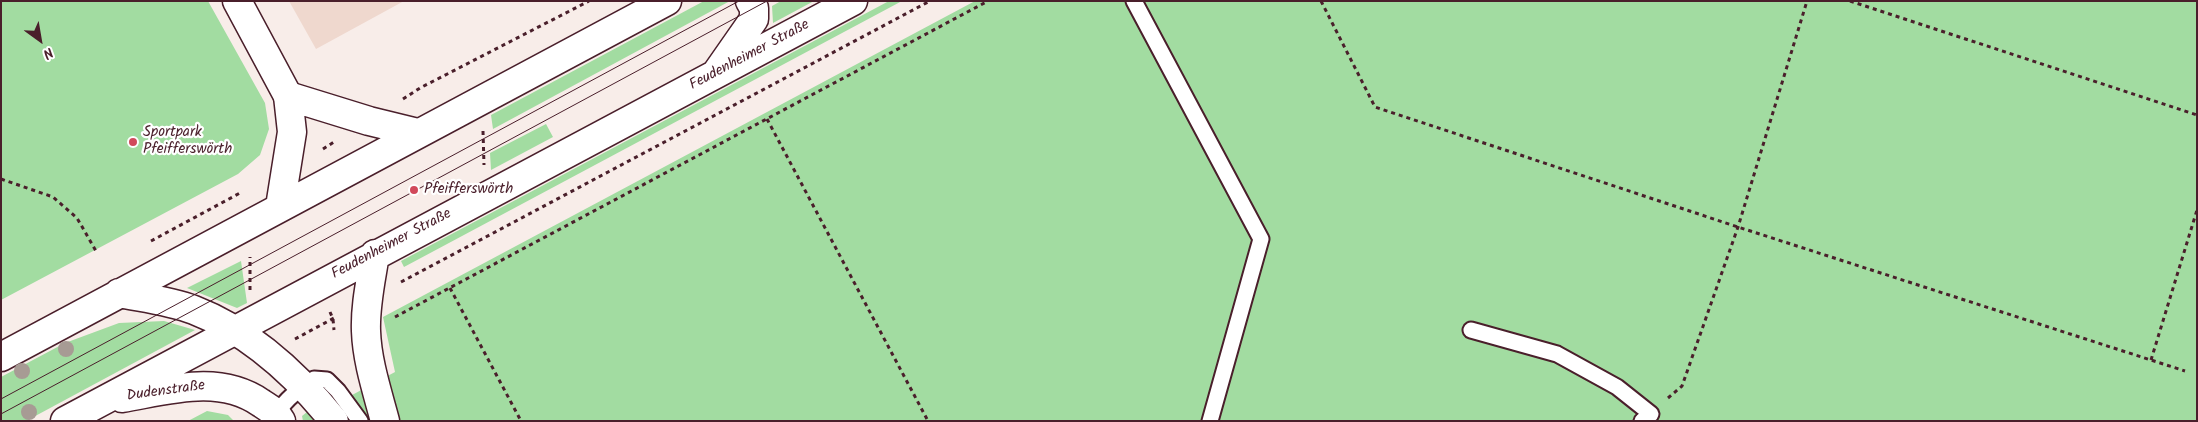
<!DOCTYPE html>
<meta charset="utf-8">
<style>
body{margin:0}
#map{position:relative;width:2198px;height:422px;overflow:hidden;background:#f8ede9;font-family:Kalam,sans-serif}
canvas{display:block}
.frame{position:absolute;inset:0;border:2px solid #4a1f2b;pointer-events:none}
.north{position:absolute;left:15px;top:15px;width:50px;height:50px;-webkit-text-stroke:4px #fff;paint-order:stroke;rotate:148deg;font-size:14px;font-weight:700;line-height:20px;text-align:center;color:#4a1f2b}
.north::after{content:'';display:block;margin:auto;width:18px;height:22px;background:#4a1f2b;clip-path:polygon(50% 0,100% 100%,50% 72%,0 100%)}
</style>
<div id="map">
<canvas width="2198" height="422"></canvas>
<div class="frame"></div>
<div class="north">N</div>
</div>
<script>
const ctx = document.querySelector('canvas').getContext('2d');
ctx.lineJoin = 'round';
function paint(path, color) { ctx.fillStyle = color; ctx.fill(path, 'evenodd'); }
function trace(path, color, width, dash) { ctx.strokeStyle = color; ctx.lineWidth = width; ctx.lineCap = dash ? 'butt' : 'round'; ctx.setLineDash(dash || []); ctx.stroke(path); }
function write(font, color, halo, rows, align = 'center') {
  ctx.font = font + ' Kalam,sans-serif'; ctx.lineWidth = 4.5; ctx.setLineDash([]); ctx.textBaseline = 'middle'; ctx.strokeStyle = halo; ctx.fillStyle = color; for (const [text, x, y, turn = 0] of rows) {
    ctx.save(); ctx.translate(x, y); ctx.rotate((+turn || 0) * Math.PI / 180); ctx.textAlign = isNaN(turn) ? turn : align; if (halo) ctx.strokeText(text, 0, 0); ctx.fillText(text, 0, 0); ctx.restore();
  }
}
paint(new Path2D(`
 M289 1H404L316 49Z`), '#efd8ce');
paint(new Path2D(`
 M1 1H208L265 103 269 129 260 155 238 174 1 300Z
 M704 1H730L493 129 491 115Z
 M781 1H814L773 23 772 6Z
 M889 1H902L404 267 401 261Z
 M975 1H2197V421H303L302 416 307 412 311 417 395 372 383 317Z
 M546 124 553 137 491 170 490 153Z
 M241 261 247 303 237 308 187 288Z
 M164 321 195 330 26 421H1V377L65 343 119 323Z
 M207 411 228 415 234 421H188Z`), '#a2dca1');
const lane = new Path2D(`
 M1134 1 1261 239 1210 421
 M1471 330 1557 354 1617 387 1651 414 1642 421
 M274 419C281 403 300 388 314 379L327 380 338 391 360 421`);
const street = new Path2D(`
 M237 1 288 96`);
const secondary = new Path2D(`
 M717 72 754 19V8L750 1
 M280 207 292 132 288 96 369 121 418 133
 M375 254C371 280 365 305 366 331 367 361 377 391 385 421
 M119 293C144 298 170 301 194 310 251 332 296 374 334 421
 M1 357 667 1
 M122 398C169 390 219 374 261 403 269 408 276 412 281 421
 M65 421 853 1`);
trace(lane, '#4a1f2b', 19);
trace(street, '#4a1f2b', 31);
trace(secondary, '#4a1f2b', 31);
trace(new Path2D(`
 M1321 1 1375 107 1738 227 2185 371
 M1850 1 2197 115
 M403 99 420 88 589 1
 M767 119 928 421
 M483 131 484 165
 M323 149 334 142
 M1 179 53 197 77 218 96 251
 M151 241 240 193
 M401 282 930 1
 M450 288 521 421
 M250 290V257
 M330 312 333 319 334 330
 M395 317 988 1
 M295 339 336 317
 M2151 360 2197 210
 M1668 398 1682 386 1738 227 1807 1`), '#4a1f2b', 3, [4, 4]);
trace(lane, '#fff', 15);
trace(street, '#fff', 28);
trace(secondary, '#fff', 28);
trace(new Path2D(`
 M1 399 739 1
 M1 414 767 1`), '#4a1f2b', 1);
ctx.fillStyle = '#a79b94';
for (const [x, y] of [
 [66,349],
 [22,371],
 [29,412]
]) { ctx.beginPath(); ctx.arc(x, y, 8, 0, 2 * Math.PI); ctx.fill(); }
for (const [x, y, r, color] of [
 [133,142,5,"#d1495b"],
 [414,190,5,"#d1495b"]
]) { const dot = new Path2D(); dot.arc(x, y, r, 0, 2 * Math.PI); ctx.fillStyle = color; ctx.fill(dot); trace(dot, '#fff', 2); }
write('15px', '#4a1f2b', '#fff', [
 ["Feudenheimer Straße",750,56,-28],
 ["Feudenheimer Straße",392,245,-28],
 ["Dudenstraße",166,392,-8]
]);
write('15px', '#4a1f2b', '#fff', [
 ["Sportpark",143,133],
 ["Pfeifferswörth",143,150],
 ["Pfeifferswörth",424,190]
], 'left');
</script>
